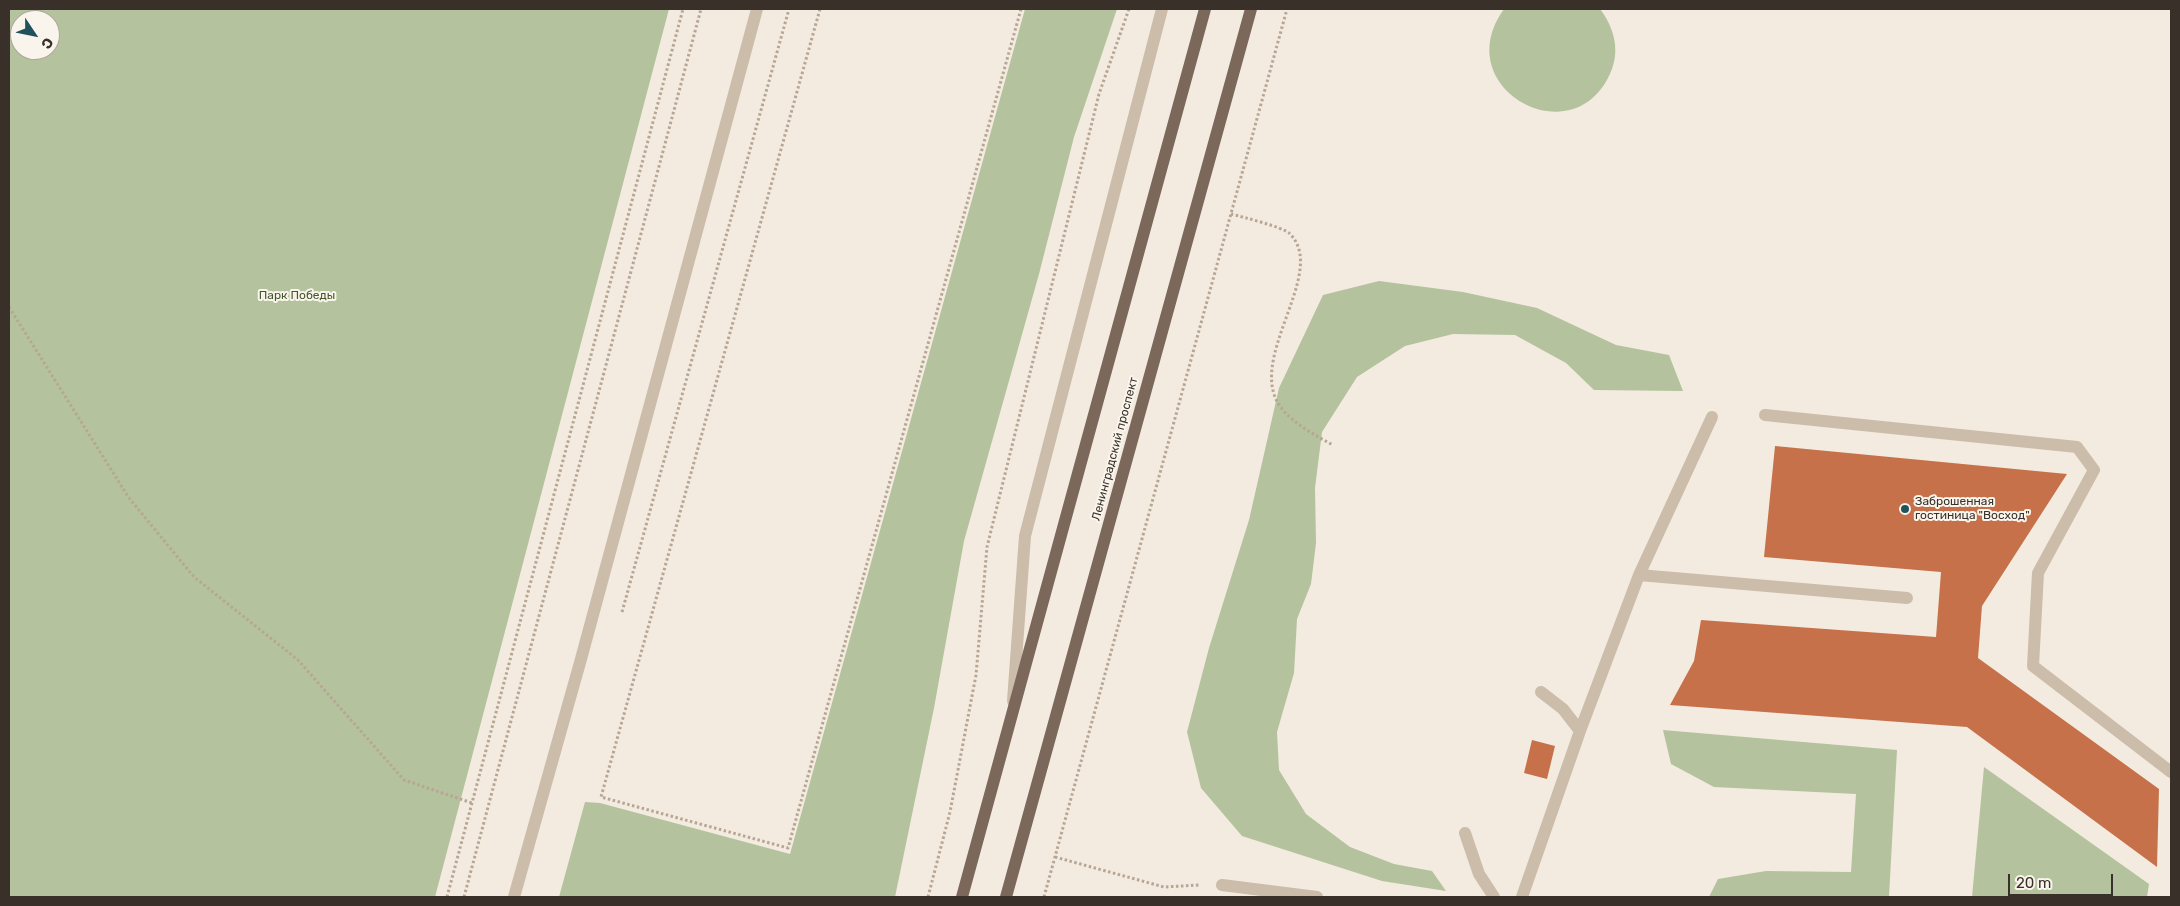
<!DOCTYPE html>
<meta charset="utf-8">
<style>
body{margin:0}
#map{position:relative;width:2180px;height:906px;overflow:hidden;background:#f3ebdf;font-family:Rubik,sans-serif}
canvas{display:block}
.frame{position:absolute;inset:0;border:10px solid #39302a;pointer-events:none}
.north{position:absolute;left:10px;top:10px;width:50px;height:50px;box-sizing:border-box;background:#faf5ec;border:1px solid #ada69e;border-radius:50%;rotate:124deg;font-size:14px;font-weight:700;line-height:20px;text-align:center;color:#39302a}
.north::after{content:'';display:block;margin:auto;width:18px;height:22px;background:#1f525b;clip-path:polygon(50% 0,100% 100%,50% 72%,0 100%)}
.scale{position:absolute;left:2008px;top:874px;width:105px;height:22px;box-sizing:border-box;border:2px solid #39302a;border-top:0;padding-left:6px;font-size:15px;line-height:18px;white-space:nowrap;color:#39302a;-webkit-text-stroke:4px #faf5ec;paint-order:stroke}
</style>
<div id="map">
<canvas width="2180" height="906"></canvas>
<div class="frame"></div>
<div class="north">С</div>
<div class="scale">20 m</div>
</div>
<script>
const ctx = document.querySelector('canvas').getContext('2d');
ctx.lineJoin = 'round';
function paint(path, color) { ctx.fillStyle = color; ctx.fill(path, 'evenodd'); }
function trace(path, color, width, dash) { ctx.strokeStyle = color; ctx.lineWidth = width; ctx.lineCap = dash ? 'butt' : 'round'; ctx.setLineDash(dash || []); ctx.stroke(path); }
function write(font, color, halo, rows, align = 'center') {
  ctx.font = font + ' Rubik,sans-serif'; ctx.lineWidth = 4; ctx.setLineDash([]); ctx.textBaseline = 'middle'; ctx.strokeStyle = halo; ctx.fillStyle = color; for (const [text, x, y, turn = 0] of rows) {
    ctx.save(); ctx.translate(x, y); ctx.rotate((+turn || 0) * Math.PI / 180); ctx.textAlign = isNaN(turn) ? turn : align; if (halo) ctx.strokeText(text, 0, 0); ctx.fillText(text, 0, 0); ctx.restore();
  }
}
paint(new Path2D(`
 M9 9H669L435 897H9ZM20 20H50V50H20Z
 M1025 9H1117L1074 137 1039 274 964 541 934 708 895 897H559L585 802 600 803 790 854Z
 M1504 9H1600C1613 26 1620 48 1612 69 1577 160 1446 89 1504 9Z
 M1379 281 1463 292 1537 308 1616 345 1669 355 1683 391 1594 390 1566 363 1515 335 1453 334 1405 346 1357 377 1322 432 1315 488 1316 543 1311 584 1297 619 1294 673 1277 732 1279 770 1306 814 1350 847 1394 864 1432 871 1446 891 1382 881 1242 836 1201 788 1187 732 1209 648 1249 520 1279 388 1323 295Z
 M1663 730 1897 750 1889 897H1709L1718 879 1766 871 1851 872 1856 794 1714 787 1671 764Z
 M1984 767 2149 884 2147 897H1972Z`), '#b4c29e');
paint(new Path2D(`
 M1775 446 2067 474 1982 606 1978 658 2159 789 2157 867 1967 727 1670 705 1694 661 1701 620 1936 637 1941 572 1764 557Z
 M1532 740 1555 746 1547 779 1524 773Z`), '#c6714a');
trace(new Path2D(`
 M820 9 601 797 788 848 1021 9
 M1231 214C1243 217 1282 227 1289 233 1331 272 1241 362 1283 410 1296 425 1316 436 1333 445
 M9 307 129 498 194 577 298 660 404 780 472 803
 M622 612 789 9
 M1055 857 1164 887 1199 885
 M447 897 683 9
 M464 897 701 9
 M928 897 950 812 976 675 987 547 1099 94 1129 9
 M1044 897 1287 9`), '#b7a694', 3, [2.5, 2.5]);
trace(new Path2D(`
 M1765 415 2077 447 2094 470 2038 573 2033 666 2171 772
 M1639 575 1907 598
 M1541 692 1563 709 1580 731
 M1013 701 1025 536 1162 9
 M1465 833 1479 874 1494 897
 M1222 885 1317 897
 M514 897 581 659 757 9
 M1522 897 1580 731 1639 575 1712 417`), '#ccbcaa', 12);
trace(new Path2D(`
 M962 897 1205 9
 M1006 897 1251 9`), '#7b685b', 12);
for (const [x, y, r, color] of [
 [1905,509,5,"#1f525b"]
]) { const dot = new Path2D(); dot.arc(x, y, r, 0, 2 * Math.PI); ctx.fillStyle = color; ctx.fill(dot); trace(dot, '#faf5ec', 2); }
write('12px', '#45582d', '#faf5ec', [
 ["Парк Победы",297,296]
]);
write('12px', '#39302a', '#faf5ec', [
 ["Ленинградский проспект",1115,449,-75]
]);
write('12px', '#39302a', '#faf5ec', [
 ["Заброшенная",1915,502],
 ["гостиница \"Восход\"",1915,516]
], 'left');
</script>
